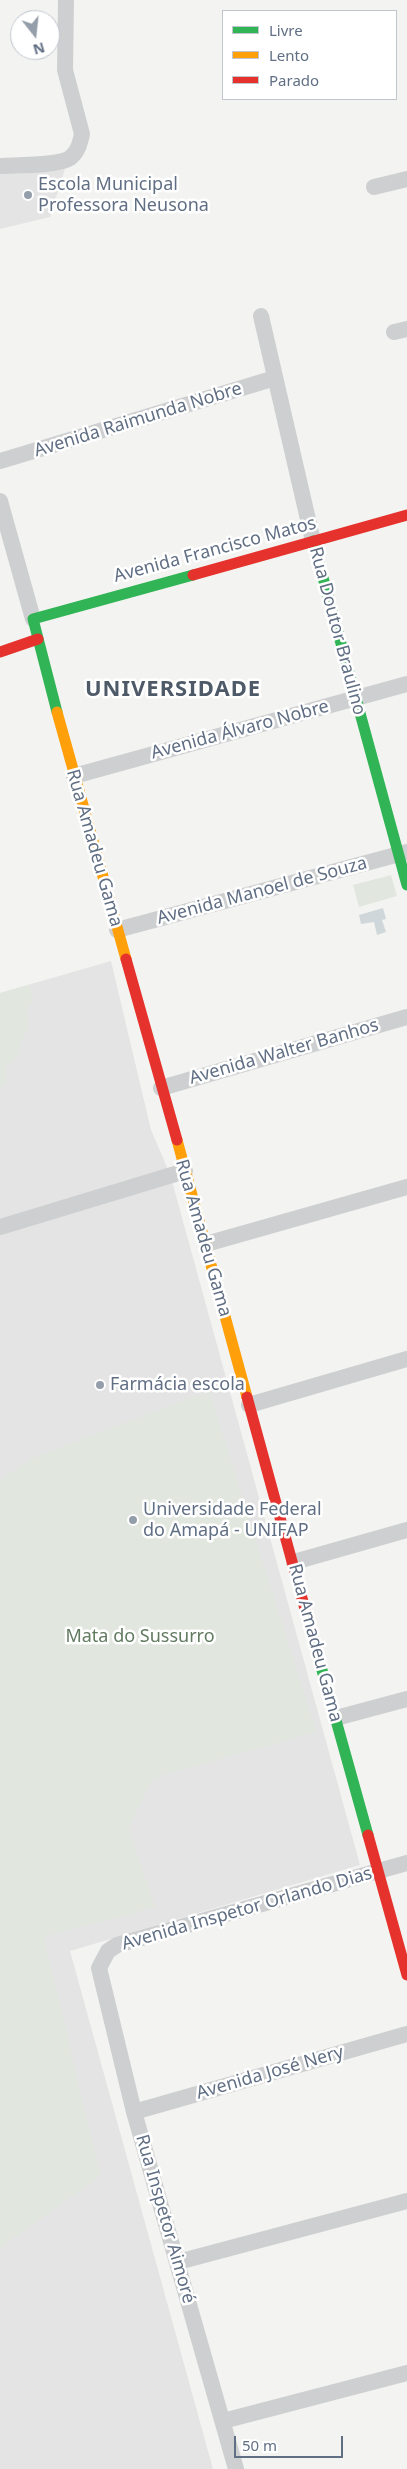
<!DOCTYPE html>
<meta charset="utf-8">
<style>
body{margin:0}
#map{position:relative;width:407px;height:2469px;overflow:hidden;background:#f3f4f1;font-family:"Noto Sans",sans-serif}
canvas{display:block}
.legend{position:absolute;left:222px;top:10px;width:175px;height:90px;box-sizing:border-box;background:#fff;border:1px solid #c0c5ce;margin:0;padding:6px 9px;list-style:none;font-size:15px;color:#616f84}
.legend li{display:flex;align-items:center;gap:10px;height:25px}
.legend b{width:25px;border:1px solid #c0c5ce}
.north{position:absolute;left:10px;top:10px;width:50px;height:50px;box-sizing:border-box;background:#fff;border:1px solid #c0c5ce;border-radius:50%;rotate:164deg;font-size:14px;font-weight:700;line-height:20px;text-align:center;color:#616f84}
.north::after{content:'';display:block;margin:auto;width:18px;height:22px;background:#949eaa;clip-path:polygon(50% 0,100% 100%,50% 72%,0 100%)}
.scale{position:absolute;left:234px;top:2436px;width:109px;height:22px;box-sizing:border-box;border:2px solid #616f84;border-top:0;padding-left:6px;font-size:15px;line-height:18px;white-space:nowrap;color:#616f84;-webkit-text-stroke:4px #fff;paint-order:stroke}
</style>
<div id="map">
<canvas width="407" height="2469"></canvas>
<ul class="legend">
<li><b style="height:6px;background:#30b455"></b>Livre</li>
<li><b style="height:6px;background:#ff9f0a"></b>Lento</li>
<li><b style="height:6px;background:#e5322d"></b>Parado</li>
</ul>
<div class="north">N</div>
<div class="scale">50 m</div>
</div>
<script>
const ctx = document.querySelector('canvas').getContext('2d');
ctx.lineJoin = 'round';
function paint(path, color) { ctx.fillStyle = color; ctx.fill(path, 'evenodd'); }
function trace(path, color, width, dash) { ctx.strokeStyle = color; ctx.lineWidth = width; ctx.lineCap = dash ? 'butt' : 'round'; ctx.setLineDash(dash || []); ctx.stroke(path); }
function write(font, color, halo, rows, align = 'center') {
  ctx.font = font + ' "Noto Sans",sans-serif'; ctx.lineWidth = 5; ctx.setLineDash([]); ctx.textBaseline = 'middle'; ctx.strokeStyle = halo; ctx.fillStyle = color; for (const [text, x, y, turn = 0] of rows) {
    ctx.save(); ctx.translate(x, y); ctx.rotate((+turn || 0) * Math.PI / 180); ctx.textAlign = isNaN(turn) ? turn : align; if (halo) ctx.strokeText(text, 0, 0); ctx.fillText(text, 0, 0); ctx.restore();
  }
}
paint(new Path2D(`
 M65 169 50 217 0 229V173Z
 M111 961 151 1130 170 1174 360 1865 70 1951 213 2469H0V993Z`), '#e3e4e3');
paint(new Path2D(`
 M391 875 397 896 359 907 353 885Z
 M29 985 33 1001 26 1011 28 1026 14 1061 6 1065V1085L0 1087V993Z
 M209 1391 316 1732 153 1778 128 1829 155 1907 44 1937 100 2176 0 2248V1480L33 1458Z`), '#e1e7df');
paint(new Path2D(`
 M383 908 386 919 382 920 386 932 377 935 374 922 361 924 359 915Z`), '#d0d7da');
trace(new Path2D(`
 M0 166C16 165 58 166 70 158 78 152 80 143 82 134L65 70 66 0
 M374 187 407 179
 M261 316 313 541
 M394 332 407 329
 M0 461 275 378
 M0 501 33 619
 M74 776 407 684
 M117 930 407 852
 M161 1088 407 1017
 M0 1227 185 1171
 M206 1244 407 1187
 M249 1405 407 1359
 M294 1562 407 1530
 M336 1718 407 1699
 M134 2112 407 2034
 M178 2262 407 2201
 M223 2421 407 2373
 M236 2469 134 2112 99 1968 108 1951 117 1945 407 1863`), '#cecfd0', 16);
trace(new Path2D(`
 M313 541 407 885
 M57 712 33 619 193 575
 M308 1620 368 1835`), '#30b455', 11);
trace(new Path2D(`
 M57 712 126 959
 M177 1140 247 1397`), '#ff9f0a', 11);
trace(new Path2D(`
 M193 575 407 515
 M0 652 38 639
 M126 959 177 1140
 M247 1397 308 1620
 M368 1835 407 1975`), '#e5322d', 11);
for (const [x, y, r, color] of [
 [28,195,5,"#949eaa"],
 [100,1385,5,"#949eaa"],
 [133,1520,5,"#949eaa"]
]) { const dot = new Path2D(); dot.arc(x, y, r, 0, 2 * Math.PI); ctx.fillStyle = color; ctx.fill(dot); trace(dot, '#fff', 2); }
write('18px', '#616f84', '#fff', [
 ["Escola Municipal",38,185],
 ["Professora Neusona",38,206],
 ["Farmácia escola",110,1385],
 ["Universidade Federal",143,1510],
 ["do Amapá - UNIFAP",143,1531]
], 'left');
write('18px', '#616f84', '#fff', [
 ["Avenida Raimunda Nobre",138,420,-17],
 ["Avenida Francisco Matos",215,550,-15],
 ["Rua Doutor Braulino",337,631,75],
 ["Avenida Álvaro Nobre",240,730,-15],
 ["Rua Amadeu Gama",94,848,74],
 ["Avenida Manoel de Souza",262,891,-15],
 ["Avenida Walter Banhos",284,1052,-16],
 ["Rua Amadeu Gama",203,1238,74],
 ["Rua Amadeu Gama",315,1643,75],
 ["Avenida Inspetor Orlando Dias",247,1909,-16],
 ["Avenida José Nery",270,2073,-16],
 ["Rua Inspetor Aimoré",165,2219,74]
]);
write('18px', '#627a60', '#fff', [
 ["Mata do Sussurro",140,1637]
]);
ctx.letterSpacing = '1px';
write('bold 22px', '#4f5a68', '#fff', [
 ["UNIVERSIDADE",173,690]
]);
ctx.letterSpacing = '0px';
</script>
